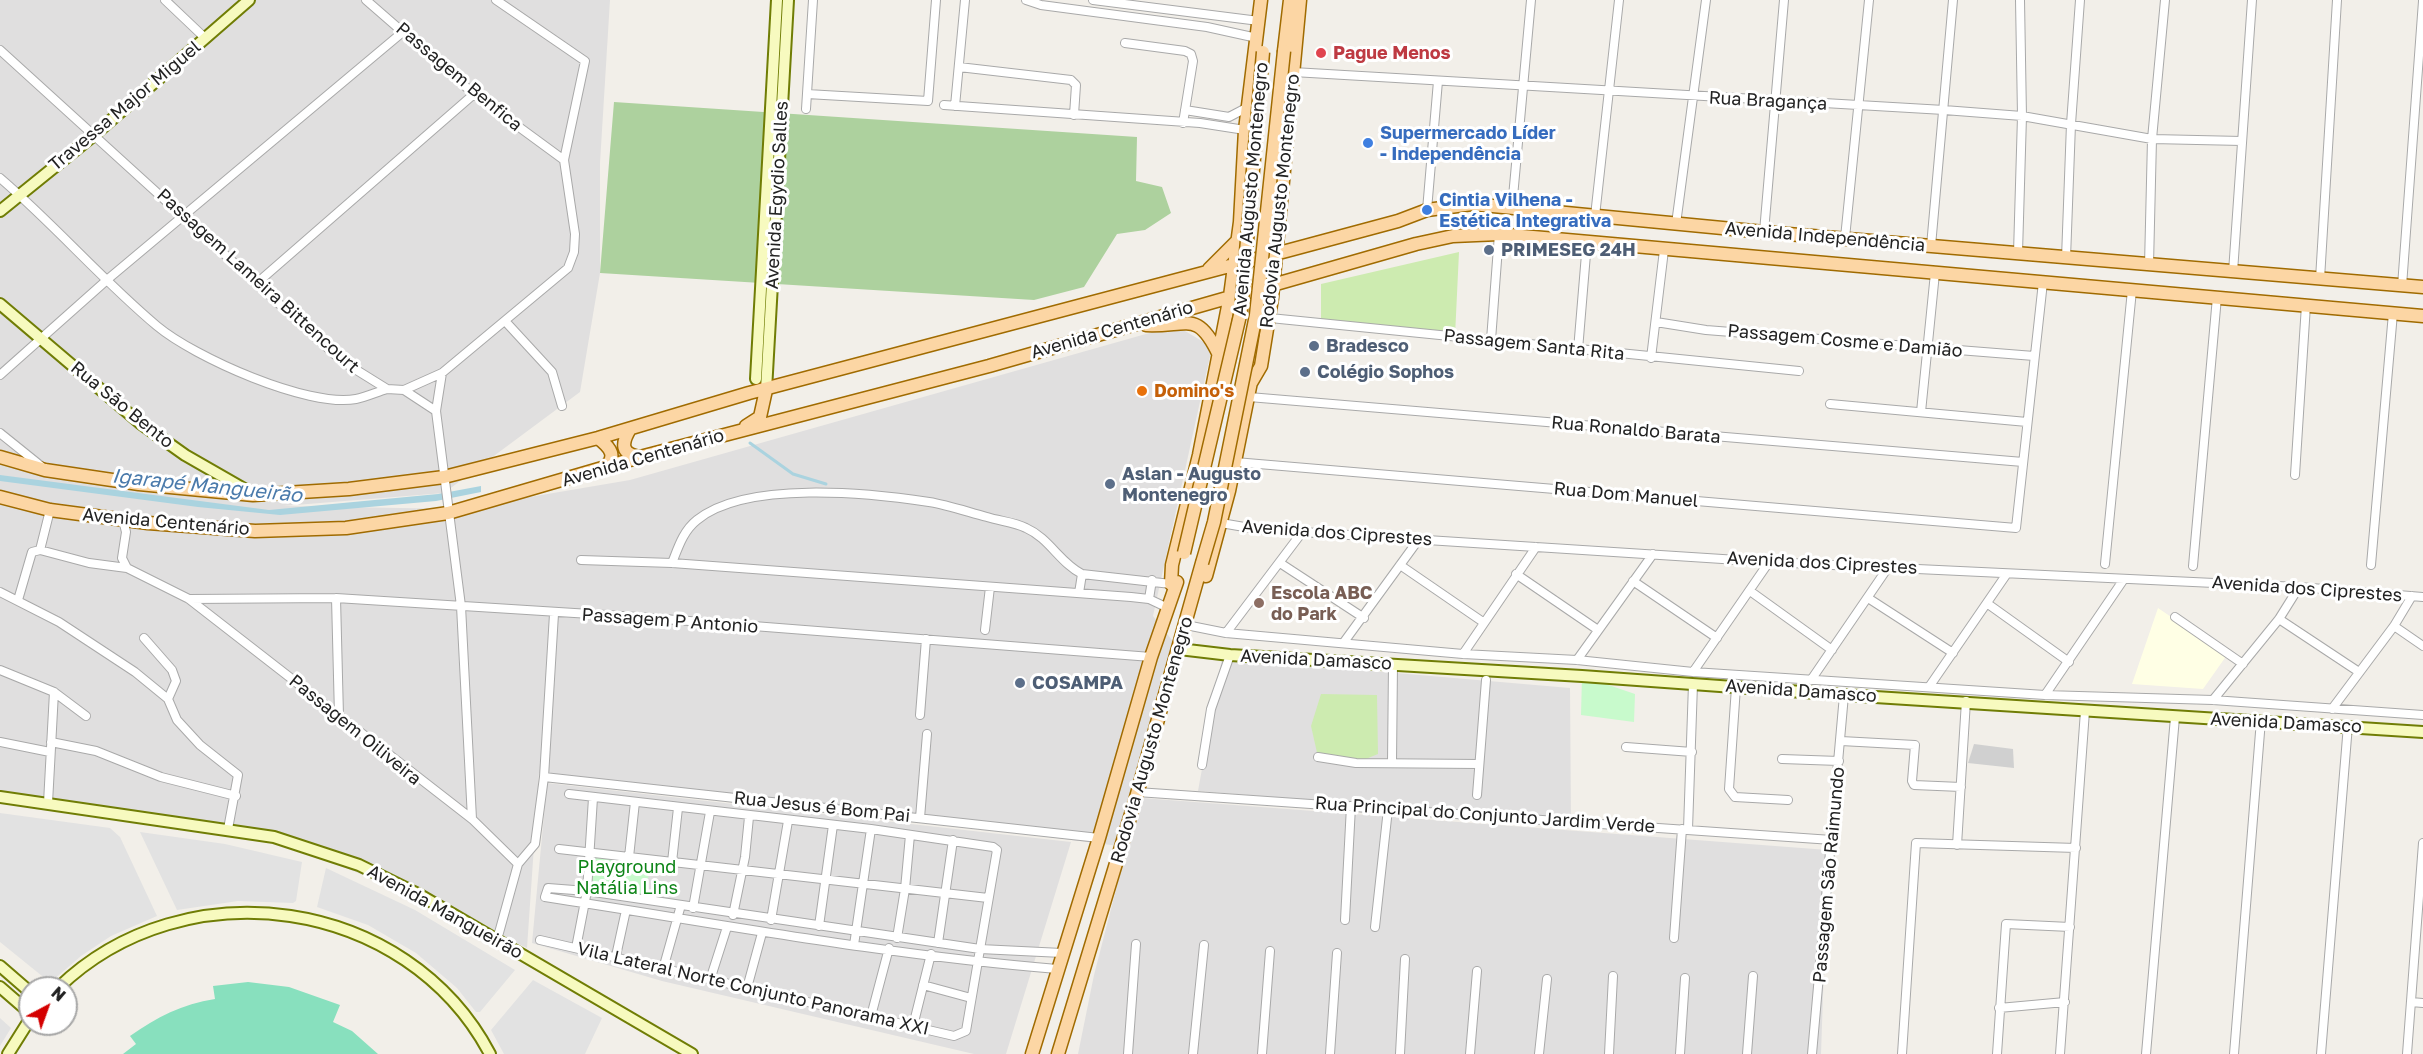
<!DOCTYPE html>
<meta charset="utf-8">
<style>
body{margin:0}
#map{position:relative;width:2423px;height:1054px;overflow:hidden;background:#f2efe9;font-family:"Golos Text",sans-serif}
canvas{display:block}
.north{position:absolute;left:18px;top:976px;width:60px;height:60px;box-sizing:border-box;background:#fff;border:2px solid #a7a7a7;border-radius:50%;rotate:41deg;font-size:16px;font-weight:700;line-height:24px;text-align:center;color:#222}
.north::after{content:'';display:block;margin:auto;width:21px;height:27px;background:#d40000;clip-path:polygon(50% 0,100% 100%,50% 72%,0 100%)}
</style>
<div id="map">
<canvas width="2423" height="1054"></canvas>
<div class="north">N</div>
</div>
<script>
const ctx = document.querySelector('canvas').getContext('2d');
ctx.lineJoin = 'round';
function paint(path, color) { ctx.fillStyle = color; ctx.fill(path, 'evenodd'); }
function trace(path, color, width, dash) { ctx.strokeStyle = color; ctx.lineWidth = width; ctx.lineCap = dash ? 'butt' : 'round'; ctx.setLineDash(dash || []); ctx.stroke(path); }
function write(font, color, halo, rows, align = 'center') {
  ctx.font = font + ' "Golos Text",sans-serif'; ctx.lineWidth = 6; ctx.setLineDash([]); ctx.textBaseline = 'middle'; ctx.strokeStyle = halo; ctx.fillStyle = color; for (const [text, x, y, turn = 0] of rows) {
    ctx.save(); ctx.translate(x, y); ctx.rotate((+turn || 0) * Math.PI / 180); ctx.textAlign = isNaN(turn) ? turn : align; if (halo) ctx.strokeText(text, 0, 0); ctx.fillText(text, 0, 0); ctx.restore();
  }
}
paint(new Path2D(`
 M0 0H610L600 163V273L580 392 444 493 283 506 459 509 630 480 1160 330 1185 331 1212 347 1153 616 1179 649 1142 798 1828 850 1821 1054H1078L1094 975 1127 847 539 773 527 948 415 896 291 846 0 801Z
 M1222 658 1570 688 1571 821 1198 791Z
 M547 783 1071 842 1006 1054H974L662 981 532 943Z`), '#e0dfdf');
paint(new Path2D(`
 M2158 608 2227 655 2203 689 2132 684Z`), '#ffffe5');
paint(new Path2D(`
 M1974 744 2013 749 2014 768 1968 763Z`), '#d0d0d0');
paint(new Path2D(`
 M1459 252 1455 336 1321 323V284Z
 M1321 694 1377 695 1378 754 1356 763 1318 757 1311 726Z`), '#cdebb0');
paint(new Path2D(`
 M614 102 1137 137 1136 181 1162 187 1171 213 1145 230 1117 234 1084 287 1034 300 600 273Z`), '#add19e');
paint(new Path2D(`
 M1582 676 1635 694 1634 722 1581 715Z
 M589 851 650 859 646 901 587 891Z`), '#c8facc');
paint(new Path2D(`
 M248 982 289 987 340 1005 333 1022 352 1031 378 1054H123L136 1044 130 1036C157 1017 182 1004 215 999L213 986Z`), '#88e0be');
paint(new Path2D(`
 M0 813 110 828 120 837 157 916 111 936 81 956 52 981 47 980 0 942Z
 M140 832 225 844 302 862 296 901 293 903 238 901 177 910Z
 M326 868 415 910 515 970 480 1012H476L457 988 416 953 368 925 317 907Z
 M533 980 602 1018 585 1054H504L491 1030Z
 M0 1018 11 1028 0 1046Z`), '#e2e2e2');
paint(new Path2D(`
 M0 475 269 510 438 494 481 486V492L436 501 280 515 198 507 0 481Z`), '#aad3df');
trace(new Path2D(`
 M750 443 793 474 826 484`), '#aad3df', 3);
const street = new Path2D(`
 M165 0 205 38
 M366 0 474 94 564 160
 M1026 0 1041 5 1207 27 1257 38
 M1093 0 1259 21
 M1125 43 1185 51 1191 54 1193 61 1183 123
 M0 50 342 361 387 389 404 390 436 411
 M959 67 1071 80 1076 85 1074 115
 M1293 72 1944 110 2022 116 2152 139 2242 141
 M807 94 928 101 936 0
 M944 105 1200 123 1245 130
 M955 106 965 0
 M806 109 813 0
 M1185 110 1229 117 1248 107
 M0 178C55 225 102 280 157 326 194 357 308 408 356 399 366 397 377 392 387 389
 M1512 208 1531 0
 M1427 210 1438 81
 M1595 216 1619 0
 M1676 224 1706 0
 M1764 232 1784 0
 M1845 238 1869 0
 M1931 246 1953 0
 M2018 253 2022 116 2020 0
 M2066 258 2071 124 2080 0
 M2149 265 2152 139 2165 0
 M2233 272 2252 0
 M2320 279 2337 0
 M257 283 474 94
 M2402 286 2423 1
 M1270 318 1799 371
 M505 321 552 372 562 406
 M1656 322 1706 330 2034 356
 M1491 340 1499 234
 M1578 350 1587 242
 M1651 358 1664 250
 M442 373 436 411 461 606 472 819
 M0 375 108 279 404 31
 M404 390 442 373 568 268 574 252 575 234 564 160 585 61 496 0
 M1249 397 2023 462
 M1830 404 2027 422
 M1921 412 1935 273
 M0 433 41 466
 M1235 462 2016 528 2043 282
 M2295 475 2306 305
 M123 520 126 532 122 558 127 568 189 599 472 819 518 864
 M1221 523 1256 529 1769 562 2299 587 2423 597
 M40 550 89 563 127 568
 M581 560 672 563 1131 597 1149 599 1168 608
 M672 563C678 548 683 531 697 520 746 480 869 493 929 502 948 505 968 512 987 517 999 521 1015 522 1026 528 1049 538 1060 563 1082 574L1171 584
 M1280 563 1364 618
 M2105 564 2132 290
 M1400 565 1483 622
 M2371 565 2393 313
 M2193 566 2217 297
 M1516 574 1598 630
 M1633 581 1717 638
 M1750 591 1832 650
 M0 592 59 622 135 672 168 699 177 720 200 745 238 775 228 829
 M1079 593 1082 574
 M336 598 339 716
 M1868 598 1953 653
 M189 599 336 598 638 617 1151 657
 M1149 599 1152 580
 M18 600 32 552 40 550 50 510
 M1988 604 2069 662
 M2175 617 2243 664
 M2279 619 2359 672
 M1186 625 1226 633 1463 654 1577 660 1693 672 2045 695 2213 700 2423 715
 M2394 626 2423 646
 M985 630 990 587
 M1226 633 1303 531
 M144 638 172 670 176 681 168 699
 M1344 642 1419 539
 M1463 654 1536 547
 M1577 660 1653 554
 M0 670 54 692 86 716
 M1693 672 1769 562
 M1811 680 1889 566
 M1736 687 1729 789 1735 797 1788 800
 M1929 687 2006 575
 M2045 695 2124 579
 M2213 700 2279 619 2299 587
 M2332 709 2394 626 2412 596
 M920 715 926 639
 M1841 741 1915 745 1912 781 1914 785 1961 787
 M0 742 50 752
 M51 742 96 751 161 777 236 796
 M1626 747 1692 752
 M1318 757 1356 763 1479 764
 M1782 759 1839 761
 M1392 762 1393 664
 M1202 765 1211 709 1230 655
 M544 777 1099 838
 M1137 792 1832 840
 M1477 795 1486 680
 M48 803 54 692
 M920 818 927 734
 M1688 829 1693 684
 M1957 845 1966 701
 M559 849 988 898
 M629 857 635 802
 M672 862 678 808
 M693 908 710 812
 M733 915 745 857 749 817
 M771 920 788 821
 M1345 920 1351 806
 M819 926 833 825
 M1375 927 1388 809
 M897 938 905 889 910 835
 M1674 938 1682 829
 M497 940 518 864 535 844 544 777 554 614
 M540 940 954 1036 966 1031 997 850 993 847 871 829 569 794
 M938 943 953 840
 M854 945 871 829
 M576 948 587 891 593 798
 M616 956 626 910
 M663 969 681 905
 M1057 969C885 955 715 923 545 897L548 888 587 891 980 949 1062 953
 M710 980 727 927
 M923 985 971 998
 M747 988 762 933
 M2411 1002 2423 1003
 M1999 1008 2065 1002
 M871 1016 889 948
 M913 1026 931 954
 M1128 1054 1136 944
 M1193 1054 1204 945
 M1262 1054 1270 951
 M1330 1054 1337 953
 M1400 1054 1405 959
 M1470 1054 1477 971
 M1539 1054 1547 979
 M1609 1054 1613 976
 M1680 1054 1685 978
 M1747 1054 1753 976
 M1812 1054 1844 695
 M1902 1054 1916 843 2076 848
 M1997 1054 2006 924 2070 927
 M2060 1054 2085 711
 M2146 1054 2175 717
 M2234 1054 2261 720
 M2321 1054 2348 725
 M2407 1054 2423 843`);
const secondary = new Path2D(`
 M0 211 94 135 249 0
 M0 304 140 423 185 455 253 494
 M756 379 777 0
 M766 390 788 0
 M1179 649 1230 655 1582 676 1844 695 2423 732
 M0 797 274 837 359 865 420 895 692 1054
 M0 966 30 992
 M0 987 30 1013
 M58 988C185 865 407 897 490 1054
 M8 1054 30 1019`);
const primary = new Path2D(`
 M1284 51 1290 0
 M1209 269 1237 241
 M1146 325C1188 327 1197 309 1219 355
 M1251 383 1261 366 1272 298 1300 0
 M746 426 760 417 766 390
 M630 429C621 444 621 454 640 457
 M598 438C611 448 618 457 603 469
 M0 457 45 470 139 484 253 495 349 489 444 477 598 438 749 393 1290 250 1398 221 1427 210 1472 204 1764 232 2423 287
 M0 497 50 510 148 523 255 531 346 528 448 513 640 457 989 366 1416 244 1453 236 1499 234 2423 316
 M1206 576 1229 491 1252 377
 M1175 587 1171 584 1172 565 1199 455 1230 296 1240 222 1245 130 1261 0
 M1032 1054 1099 838 1151 657 1177 582
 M1058 1054 1135 801 1202 563`);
trace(street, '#a9a9a9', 10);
trace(secondary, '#707d05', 14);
trace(primary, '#a06b00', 15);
trace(street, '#fff', 8);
trace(secondary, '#f7fabf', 10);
trace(primary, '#fcd6a4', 12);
const primaryBridge = new Path2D(`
 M1184 553 1241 311 1263 52
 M1202 563 1214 522 1256 315 1284 51`);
trace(primaryBridge, '#a06b00', 15, []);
trace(primaryBridge, '#fcd6a4', 12);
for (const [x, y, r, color] of [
 [1321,53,6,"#e0444e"],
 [1368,143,6,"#3f7fe0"],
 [1427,210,6,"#3f7fe0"],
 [1489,250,6,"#5c6f8a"],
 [1314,346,6,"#5c6f8a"],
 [1305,372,6,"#5c6f8a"],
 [1142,391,6,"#e8710a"],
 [1110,484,6,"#5c6f8a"],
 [1259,603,6,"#8d6e63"],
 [1020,683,6,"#5c6f8a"]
]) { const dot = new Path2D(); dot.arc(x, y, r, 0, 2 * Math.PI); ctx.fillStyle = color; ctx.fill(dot); trace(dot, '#fff', 2); }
write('bold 18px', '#be3a42', '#fff', [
 ["Pague Menos",1333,53]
], 'left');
write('18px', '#222', '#fff', [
 ["Passagem Benfica",459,77,40],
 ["Rua Bragança",1768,101,3],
 ["Travessa Major Miguel",125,106,-40],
 ["Avenida Augusto Montenegro",1251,189,-85],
 ["Avenida Egydio Salles",777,195,-87],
 ["Rodovia Augusto Montenegro",1280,201,-84],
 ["Avenida Independência",1825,237,5],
 ["Passagem Lameira Bittencourt",258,281,42],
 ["Avenida Centenário",1112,330,-16],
 ["Passagem Cosme e Damião",1845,341,5],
 ["Passagem Santa Rita",1534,345,6],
 ["Rua São Bento",122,405,39],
 ["Rua Ronaldo Barata",1636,430,5],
 ["Avenida Centenário",643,458,-16],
 ["Rua Dom Manuel",1626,495,5],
 ["Avenida Centenário",166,522,5],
 ["Avenida dos Ciprestes",1337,533,4],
 ["Avenida dos Ciprestes",1822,563,3],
 ["Avenida dos Ciprestes",2307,589,4],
 ["Passagem P Antonio",670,621,4],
 ["Avenida Damasco",1316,660,3],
 ["Avenida Damasco",1801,691,4],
 ["Avenida Damasco",2286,723,3],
 ["Passagem Oiliveira",355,730,39],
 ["Rodovia Augusto Montenegro",1152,740,-74],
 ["Rua Jesus é Bom Pai",822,807,6],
 ["Rua Principal do Conjunto Jardim Verde",1485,815,4],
 ["Passagem São Raimundo",1829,875,-85],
 ["Avenida Mangueirão",445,912,29],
 ["Vila Lateral Norte Conjunto Panorama XXI",753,989,13]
]);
write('bold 18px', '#366cbe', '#fff', [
 ["Supermercado Líder",1380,133],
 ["- Independência",1380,154],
 ["Cintia Vilhena -",1439,200],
 ["Estética Integrativa",1439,221]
], 'left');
write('bold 18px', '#4e5e75', '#fff', [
 ["PRIMESEG 24H",1501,250],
 ["Bradesco",1326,346],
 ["Colégio Sophos",1317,372],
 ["Aslan - Augusto",1122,474],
 ["Montenegro",1122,495],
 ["COSAMPA",1032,683]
], 'left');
write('bold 18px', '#c56008', '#fff', [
 ["Domino's",1154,391]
], 'left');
write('bold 18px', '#785e54', '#fff', [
 ["Escola ABC",1271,593],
 ["do Park",1271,614]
], 'left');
write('18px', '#0c8416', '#fff', [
 ["Playground",627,867],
 ["Natália Lins",627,888]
]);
write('italic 20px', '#4a7aab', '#fff', [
 ["Igarapé Mangueirão",207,486,6]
]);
</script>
